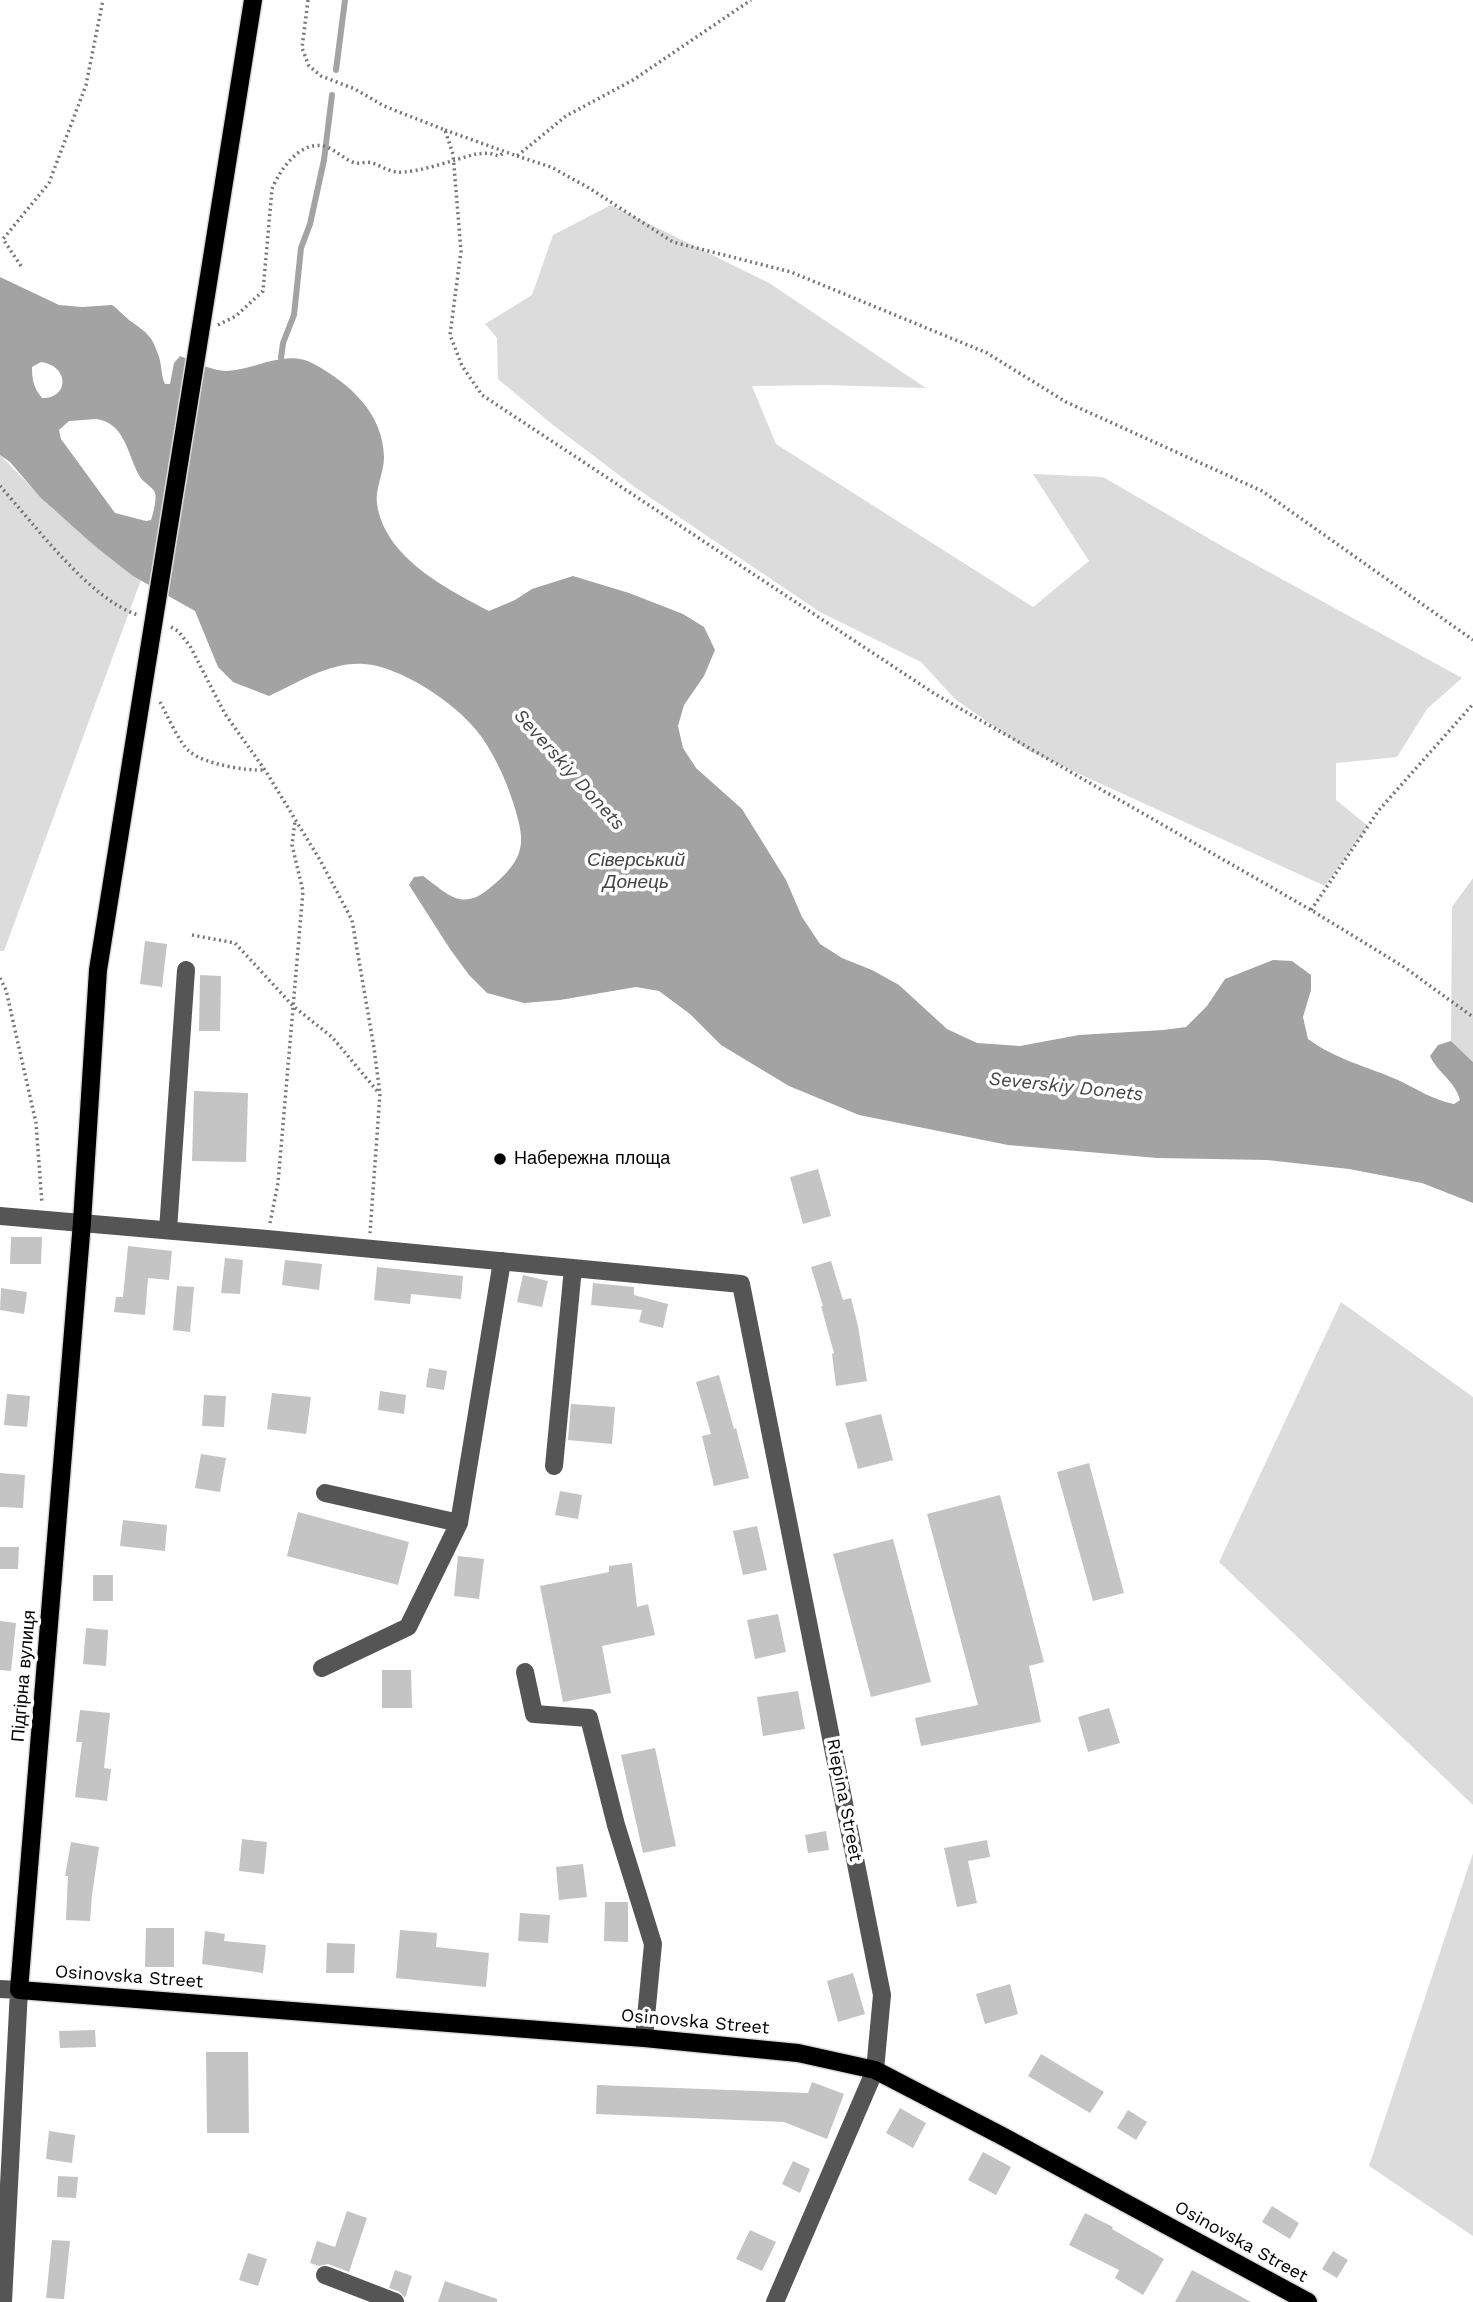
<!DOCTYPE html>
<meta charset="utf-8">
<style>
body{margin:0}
canvas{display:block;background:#fff}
</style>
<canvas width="1473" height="2302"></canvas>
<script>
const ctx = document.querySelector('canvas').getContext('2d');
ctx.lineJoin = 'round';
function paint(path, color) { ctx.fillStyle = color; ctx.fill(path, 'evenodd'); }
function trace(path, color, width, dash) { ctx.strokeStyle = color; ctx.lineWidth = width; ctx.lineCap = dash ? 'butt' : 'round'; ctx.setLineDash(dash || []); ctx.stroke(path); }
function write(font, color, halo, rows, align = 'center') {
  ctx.font = font + ' "Work Sans",sans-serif'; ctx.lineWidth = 7; ctx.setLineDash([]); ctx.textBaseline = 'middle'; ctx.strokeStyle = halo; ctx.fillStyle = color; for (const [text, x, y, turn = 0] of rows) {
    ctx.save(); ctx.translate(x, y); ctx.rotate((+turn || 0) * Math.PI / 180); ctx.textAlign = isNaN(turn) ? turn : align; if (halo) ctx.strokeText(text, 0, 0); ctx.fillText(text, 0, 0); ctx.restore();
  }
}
paint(new Path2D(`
 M611 205 769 283 926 388 826 385 752 386 776 444 1033 607 1089 561 1033 474 1103 477 1227 549 1462 678 1427 709 1397 757 1336 763V800L1368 826 1325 886 1029 751 955 699 921 662 820 612 636 488 553 425 498 379 497 338 485 324 532 295 553 235Z
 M0 455 55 511 72 523 96 547 141 580 4 951H0Z
 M1473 878V1062L1451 1041 1452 907Z
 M1341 1302 1473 1397V1805L1219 1562Z
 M1473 1853V2236L1369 2166Z`), '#dcdcdc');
paint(new Path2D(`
 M0 277 59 305 82 307 112 305C118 309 123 315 129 320 147 333 152 335 159 357 162 366 161 376 165 384H170L174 363 180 356C193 361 212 371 226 371 255 370 286 348 314 364 350 384 383 413 384 457 384 473 375 488 377 504 385 558 447 589 489 611L515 600 532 589 573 576 629 593 683 614 704 627 715 650 704 676 684 705 678 726 683 748 696 768 742 809 786 880 802 917 820 944 842 958 872 970 899 985 947 1029 977 1043 1020 1046 1079 1035 1163 1030 1186 1027 1207 1006 1225 979 1273 960 1292 961 1311 975V990L1303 1017 1308 1039C1337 1060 1366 1066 1398 1080 1417 1089 1433 1100 1454 1104L1460 1100C1455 1081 1438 1073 1430 1056L1438 1045 1451 1041 1473 1062V1203L1422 1183 1349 1169 1267 1160 1157 1158 1008 1145 859 1115 789 1086 721 1045 690 1014 659 991 636 987 560 1000 524 1003 487 993 469 975 450 949 409 885 414 877 423 876C449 895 462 912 491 887 502 878 517 864 520 849 524 835 517 816 513 802 505 778 493 751 477 731 455 703 400 666 364 664 329 662 300 682 269 696L233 682 218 667 195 611 133 576 96 547 41 498 10 462 0 455ZM41 362C70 366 69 399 42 398 34 388 32 381 32 367ZM96 419C126 423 127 455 140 477 144 483 153 487 155 493 157 499 153 514 151 520L146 521 115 513 61 439 59 430 69 421Z`), '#a3a3a3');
trace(new Path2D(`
 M336 70 345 0
 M281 358 283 343 294 315 301 248 310 224 324 160 332 95`), '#a3a3a3', 6);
paint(new Path2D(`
 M145 941 167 944 162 987 140 984Z
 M200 975 221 976 220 1031H199Z
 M194 1091 248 1093 246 1162 192 1161Z
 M818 1169 831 1216 803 1224 790 1177Z
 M11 1237H42L41 1264H10Z
 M128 1246 172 1251 169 1280 148 1278 145 1315 114 1312 116 1297H123Z
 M225 1258 243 1260 240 1294 221 1293Z
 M285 1260 322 1264 319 1290 282 1285Z
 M831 1261 843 1300 851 1298 858 1326 867 1381 836 1386 832 1354 834 1353 821 1306H823L811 1267Z
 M377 1267 463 1276 461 1299 411 1294 410 1304 374 1300Z
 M523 1275 548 1281 542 1307 517 1302Z
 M593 1283 634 1287V1295L668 1304 663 1328 639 1322 642 1310 591 1305Z
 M177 1286 194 1287 190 1332 173 1330Z
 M1 1288 27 1292 24 1314 0 1310Z
 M429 1368 447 1371 444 1390 426 1387Z
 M719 1375 734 1429 736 1428 749 1478 714 1486 702 1436 711 1434 696 1382Z
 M380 1391 406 1395 404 1414 378 1410Z
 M272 1393 311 1397 306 1434 267 1429Z
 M7 1394 30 1396 27 1427 4 1425Z
 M204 1395 226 1396 224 1427 202 1426Z
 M571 1404 615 1407 612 1444 568 1440Z
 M881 1414 893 1460 858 1469 845 1423Z
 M201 1454 226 1458 220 1492 195 1488Z
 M1089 1463 1124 1593 1093 1601 1057 1472Z
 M0 1473 25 1475 23 1508 0 1507Z
 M560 1491 582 1495 578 1519 555 1515Z
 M1000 1495 1044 1662 1029 1666 1041 1722 921 1746 915 1718 978 1705 927 1514Z
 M298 1512 409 1542 398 1585 287 1556Z
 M123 1520 167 1525 165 1551 120 1546Z
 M757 1526 767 1570 743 1575 733 1531Z
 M893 1539 931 1682 871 1697 833 1554Z
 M0 1547H19L18 1569H0Z
 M458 1556 484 1559 479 1599 454 1596Z
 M632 1563 637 1607 648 1604 655 1635 602 1646 611 1693 563 1702 540 1586 609 1572V1566Z
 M93 1575H113V1601H93Z
 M778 1614 786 1652 755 1659 747 1620Z
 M0 1621 16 1623 11 1671 0 1670Z
 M86 1628 108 1630 106 1666 83 1664Z
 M382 1670H411L412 1708H382Z
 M798 1691 805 1729 763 1736 757 1697Z
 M1109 1708 1120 1743 1088 1752 1078 1717Z
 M80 1710 110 1713 104 1768 111 1769 107 1801 75 1797 82 1742H76Z
 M655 1748 676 1846 643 1853 621 1755Z
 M826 1831 829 1850 808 1853 805 1835Z
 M242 1839 267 1842 264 1874 239 1871Z
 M987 1840 990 1857 968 1861 977 1903 957 1907 944 1848Z
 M71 1842 99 1847 92 1895 90 1921 66 1920 68 1876H65Z
 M583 1864 587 1897 559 1900 556 1867Z
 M605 1902H628V1942L604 1941Z
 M520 1913 550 1915 548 1943 518 1941Z
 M146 1928H174V1967H145Z
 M400 1930 437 1933 436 1947 489 1953 486 1987 396 1978Z
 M205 1931 225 1934 224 1941 266 1945 263 1973 202 1964Z
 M327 1943 355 1944 354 1973H326Z
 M853 1973 865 2014 838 2022 827 1981Z
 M1010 1984 1018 2014 985 2024 976 1994Z
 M95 2030 96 2047 60 2048 59 2031Z
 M206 2052H248L249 2133H207Z
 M1041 2054 1104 2092 1090 2113 1028 2076Z
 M812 2082 844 2094 827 2139 784 2122 596 2114 597 2085 808 2093Z
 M900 2108 926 2123 913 2148 886 2133Z
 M1128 2110 1147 2122 1136 2140 1117 2128Z
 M49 2131 75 2135 72 2163 46 2159Z
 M983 2152 1011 2167 996 2195 968 2180Z
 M793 2161 810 2169 800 2193 782 2184Z
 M58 2176 78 2177 76 2198 57 2197Z
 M1272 2206 1299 2223 1290 2239 1262 2222Z
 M347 2211 367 2218 349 2272 328 2264 319 2266 310 2263 317 2241 335 2247Z
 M1085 2213 1113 2227 1112 2229 1164 2259 1143 2295 1115 2278 1119 2270 1069 2245Z
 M750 2230 776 2242 762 2271 736 2259Z
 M52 2240 70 2241 64 2299 46 2298Z
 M1333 2251 1348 2260 1337 2278 1322 2269Z
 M248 2253 267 2259 258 2286 239 2280Z
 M395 2270 412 2276 405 2298 400 2292 389 2288Z
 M1192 2270 1251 2302H1175Z
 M445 2281 497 2299V2302H438Z`), '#c4c4c4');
const major = new Path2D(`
 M200 333 253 0
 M149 650 98 970 82 1222 19 1990 644 2038 798 2053 875 2070 1004 2137 1308 2302`);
trace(major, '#dbdbdb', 21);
trace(new Path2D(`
 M308 0 302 48 309 66 321 76 355 89 384 106 445 130 453 154 461 251 450 335 462 366 482 395 935 694 1311 910 1404 967 1473 1017
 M445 130 517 156 566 116 633 80 751 0
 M517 156 551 167 589 188 673 242 791 272 987 353 1066 402 1262 491 1473 640
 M21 266 3 239 49 183 86 85 103 0
 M218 325 236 316 263 291 272 189C280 169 302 138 327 147 337 151 345 160 355 163 361 164 367 161 372 163 380 165 387 171 397 172 415 174 456 159 476 154L489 153 499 156 505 152
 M0 486C36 526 89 599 138 615
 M171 627 178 631 190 646 225 714 265 770 320 860 352 920 374 1048 380 1094 370 1233
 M160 702C166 713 180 744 189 751 203 764 246 771 265 770
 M1311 910 1379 810 1473 704
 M192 935 235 943 293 1006 332 1037 378 1092
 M0 978 6 990 36 1123 42 1204
 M270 1223 278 1183 303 891 292 845 295 821`), '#777', 3.5, [2, 3.5]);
trace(new Path2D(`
 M0 1216 267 1239 741 1284 882 1995 875 2070 775 2302
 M168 1230 186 970
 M554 1466 573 1268
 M325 1493 459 1523
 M322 1668 408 1627 459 1523 502 1261
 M525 1672 534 1714 589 1718 616 1825 653 1944 644 2038
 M0 1989 19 1990 3 2302
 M325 2275 395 2302`), '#555', 18);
trace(major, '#000', 18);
const majorBridge = new Path2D(`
 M149 650 200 333`);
trace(majorBridge, '#dbdbdb', 21, []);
trace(majorBridge, '#000', 18);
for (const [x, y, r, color] of [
 [500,1159,7,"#000"]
]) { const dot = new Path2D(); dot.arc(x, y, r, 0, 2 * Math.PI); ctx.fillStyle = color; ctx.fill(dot); trace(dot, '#fff', 2.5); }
write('18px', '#000', '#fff', [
 ["Набережна площа",514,1159]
], 'left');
write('18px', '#000', '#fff', [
 ["Підгірна вулиця",24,1676,-85],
 ["Riepina Street",844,1800,79],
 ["Osinovska Street",129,1977,4],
 ["Osinovska Street",695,2022,5],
 ["Osinovska Street",1241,2242,29]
]);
write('italic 19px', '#444', '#fff', [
 ["Severskiy Donets",569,770,48],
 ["Сіверський",636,860],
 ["Донець",636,882],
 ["Severskiy Donets",1066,1087,6]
]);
</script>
